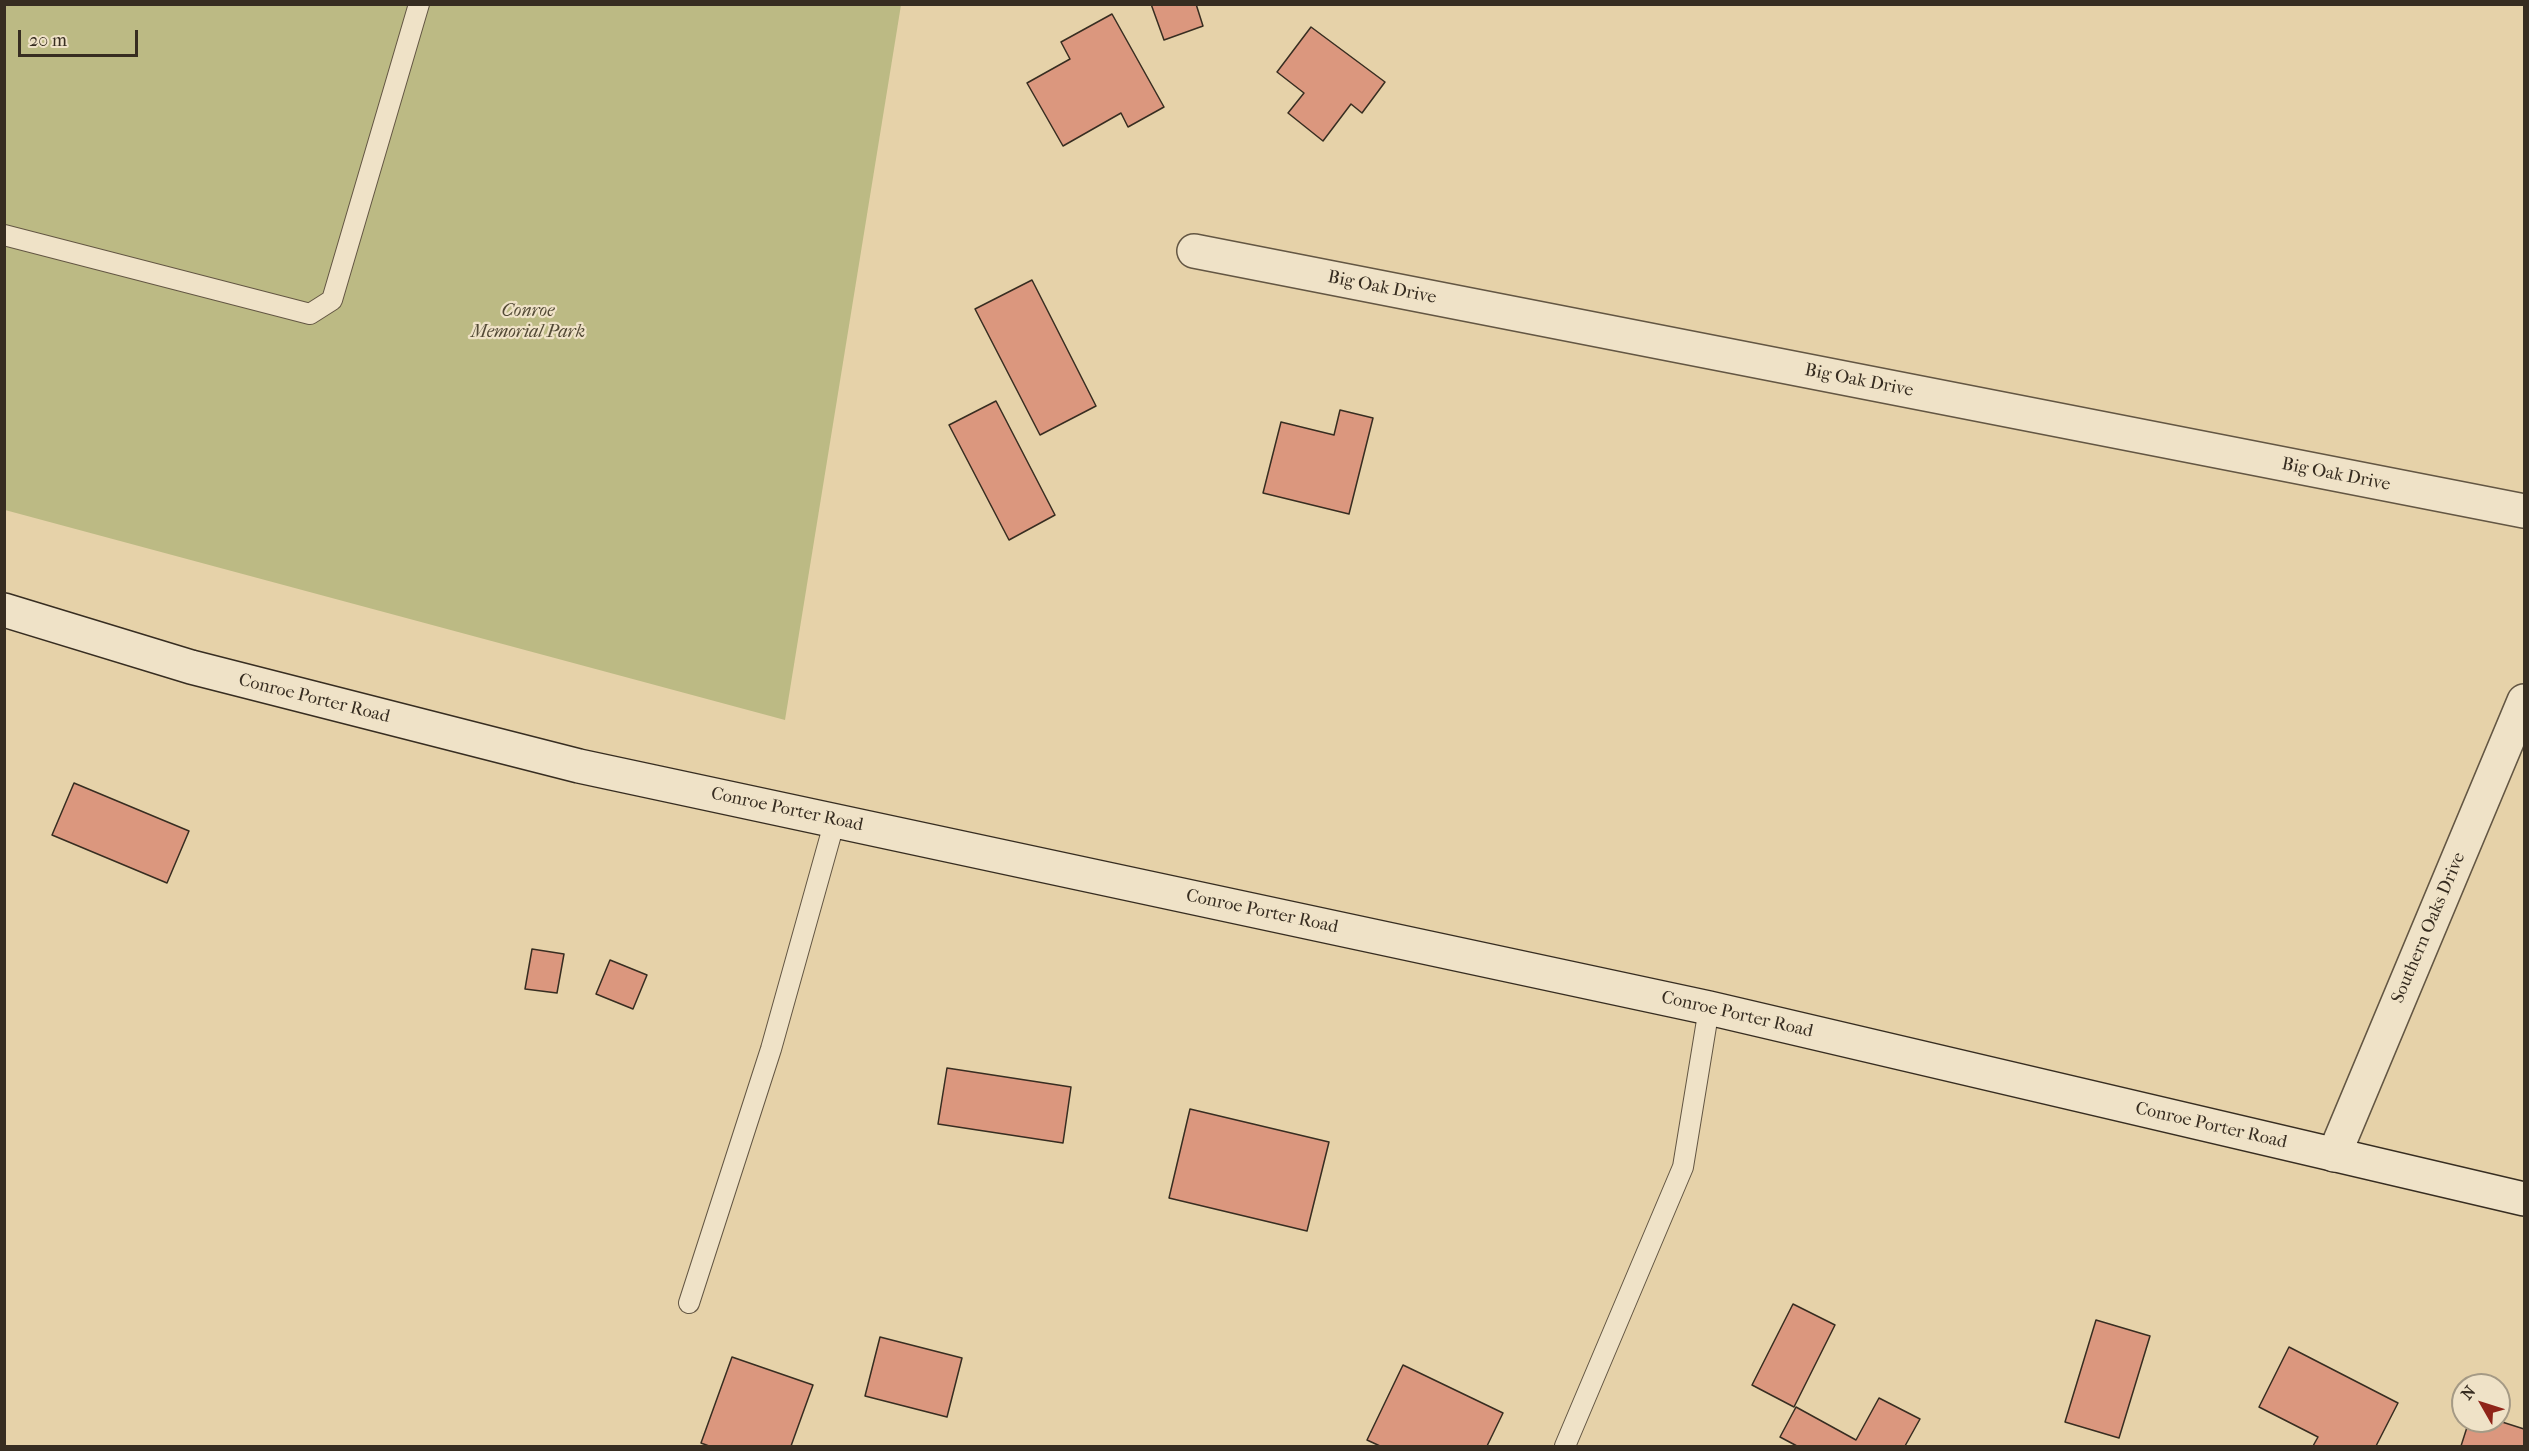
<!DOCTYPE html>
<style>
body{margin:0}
#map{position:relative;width:2529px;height:1451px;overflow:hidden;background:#e6d2a9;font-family:"IM FELL French Canon",serif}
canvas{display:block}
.frame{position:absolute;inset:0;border:6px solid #372d21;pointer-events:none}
.north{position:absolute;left:2451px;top:1373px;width:60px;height:60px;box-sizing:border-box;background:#efe2c7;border:2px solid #a59a85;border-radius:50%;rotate:309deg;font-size:16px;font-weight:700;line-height:24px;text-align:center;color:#372d21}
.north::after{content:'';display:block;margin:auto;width:21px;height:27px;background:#8f2418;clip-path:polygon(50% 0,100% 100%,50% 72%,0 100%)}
.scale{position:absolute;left:18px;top:30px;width:120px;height:27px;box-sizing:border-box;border:3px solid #372d21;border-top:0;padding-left:8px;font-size:18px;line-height:21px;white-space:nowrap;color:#372d21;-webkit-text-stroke:4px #efe2c7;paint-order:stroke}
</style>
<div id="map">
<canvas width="2529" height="1451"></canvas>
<div class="frame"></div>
<div class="north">N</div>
<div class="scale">20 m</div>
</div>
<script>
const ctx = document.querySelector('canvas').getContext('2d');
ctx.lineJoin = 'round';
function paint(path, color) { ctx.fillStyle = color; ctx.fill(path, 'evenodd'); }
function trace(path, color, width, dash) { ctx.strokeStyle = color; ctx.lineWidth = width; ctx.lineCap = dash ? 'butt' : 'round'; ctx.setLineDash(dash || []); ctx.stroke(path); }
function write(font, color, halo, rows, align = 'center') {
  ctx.font = font + ' "IM FELL French Canon",serif'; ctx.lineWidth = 4.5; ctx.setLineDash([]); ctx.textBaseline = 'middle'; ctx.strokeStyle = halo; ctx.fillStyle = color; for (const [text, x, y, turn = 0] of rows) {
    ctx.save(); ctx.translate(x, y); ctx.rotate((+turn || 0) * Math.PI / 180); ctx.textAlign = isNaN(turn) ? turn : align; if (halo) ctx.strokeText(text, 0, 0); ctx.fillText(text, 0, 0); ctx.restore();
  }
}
paint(new Path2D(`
 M4 5H901L785 720 5 510Z`), '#bcba84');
const building = new Path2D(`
 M1151 4H1196L1203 26 1164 40Z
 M1112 14 1164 107 1128 127 1121 113 1063 146 1027 83 1070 59 1061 42Z
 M1311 27 1385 82 1362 113 1351 104 1323 141 1288 113 1304 93 1277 72Z
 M1032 280 1096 406 1040 435 975 309Z
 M996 401 1055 515 1009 540 949 425Z
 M1340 410 1373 418 1349 514 1263 493 1281 422 1334 435Z
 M74 783 189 831 167 883 52 835Z
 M532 949 564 954 557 993 525 989Z
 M610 960 647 975 633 1009 596 994Z
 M947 1068 1071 1087 1063 1143 938 1124Z
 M1190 1109 1329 1142 1307 1231 1169 1198Z
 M1793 1304 1835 1325 1794 1407 1752 1385Z
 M2096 1320 2150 1336 2119 1438 2065 1422Z
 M880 1337 962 1358 947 1417 865 1396Z
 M2289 1347 2398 1403 2376 1446H2313L2318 1437 2259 1407Z
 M732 1357 813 1385 791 1446H709L701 1443Z
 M1403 1365 1503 1413 1487 1446H1380L1367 1440Z
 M1879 1398 1920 1419 1905 1446H1797L1780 1437 1796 1407 1856 1440Z
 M2469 1421H2499L2524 1429V1446H2461Z`);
paint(building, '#db977e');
trace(building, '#372d21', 1.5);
const service = new Path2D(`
 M4 235 310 314 332 300 419 4
 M689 1303 771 1049 835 820
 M1565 1446 1683 1167 1709 1008`);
const minor = new Path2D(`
 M1194 251 2524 511
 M2334 1155 2524 701`);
const secondary = new Path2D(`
 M4 610 191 667 579 766 1709 1008 2524 1199`);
trace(service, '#635643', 22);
trace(minor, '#635643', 36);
trace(secondary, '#372d21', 36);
trace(service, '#efe2c7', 20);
trace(minor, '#efe2c7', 33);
trace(secondary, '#efe2c7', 33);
write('18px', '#372d21', '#efe2c7', [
 ["Big Oak Drive",1382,288,11],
 ["Big Oak Drive",1859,381,11],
 ["Big Oak Drive",2336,475,11],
 ["Conroe Porter Road",314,699,14],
 ["Conroe Porter Road",787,810,12],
 ["Conroe Porter Road",1262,912,12],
 ["Southern Oaks Drive",2429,928,-67],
 ["Conroe Porter Road",1737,1015,13],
 ["Conroe Porter Road",2211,1126,13]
]);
write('italic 18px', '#524935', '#efe2c7', [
 ["Conroe",528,312],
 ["Memorial Park",528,333]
]);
</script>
